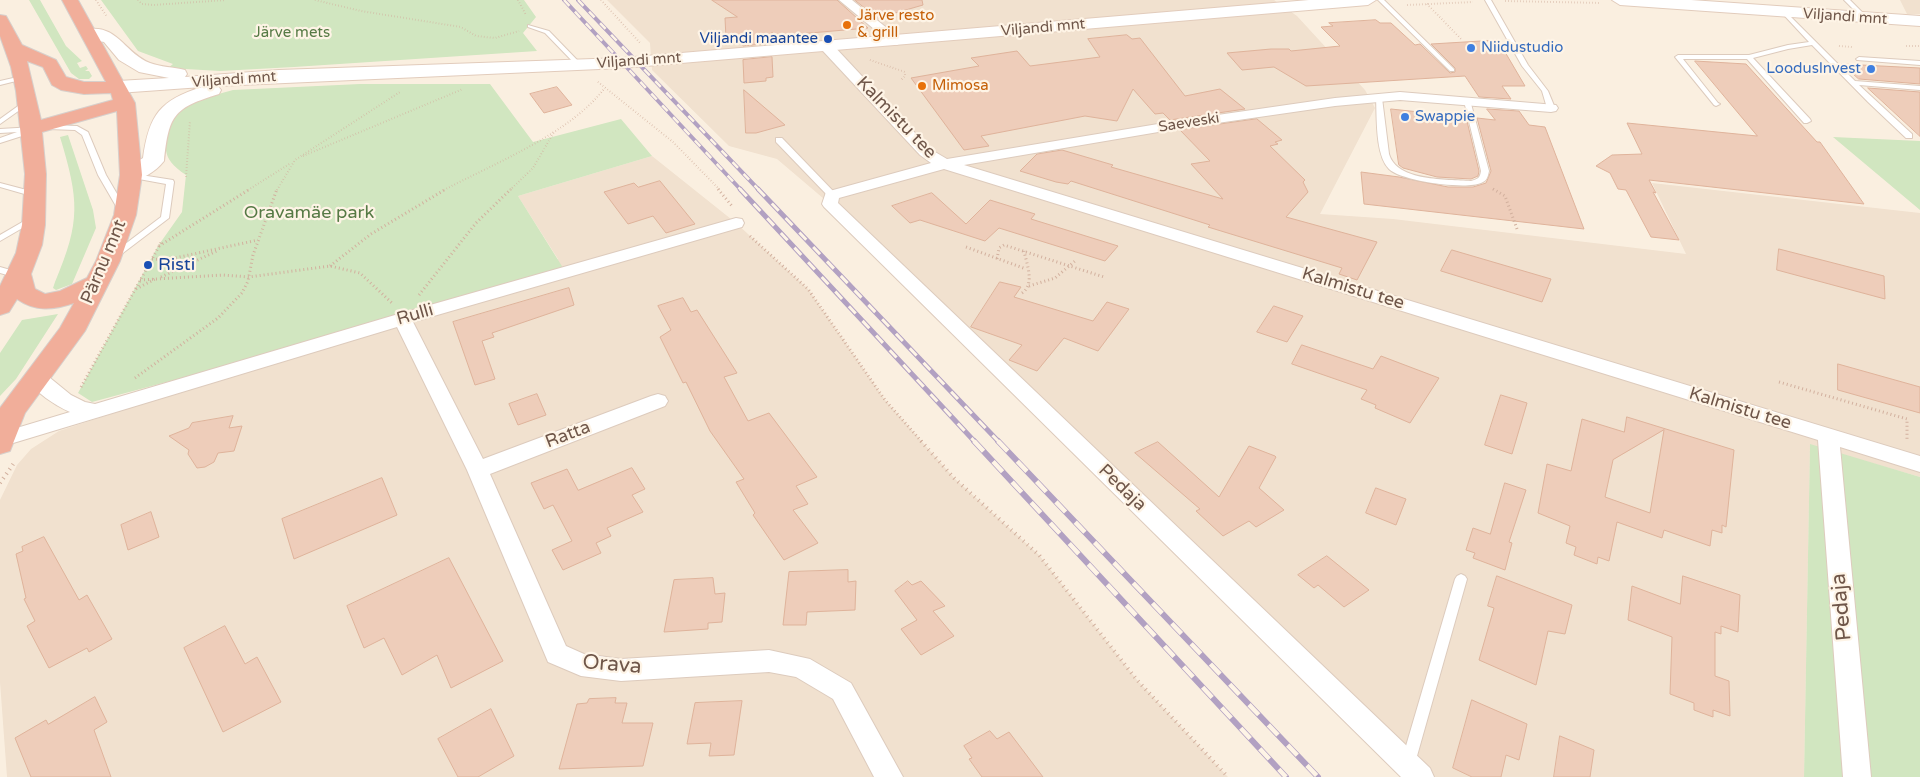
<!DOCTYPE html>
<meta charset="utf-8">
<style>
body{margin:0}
canvas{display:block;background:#faefe0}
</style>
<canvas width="1920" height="777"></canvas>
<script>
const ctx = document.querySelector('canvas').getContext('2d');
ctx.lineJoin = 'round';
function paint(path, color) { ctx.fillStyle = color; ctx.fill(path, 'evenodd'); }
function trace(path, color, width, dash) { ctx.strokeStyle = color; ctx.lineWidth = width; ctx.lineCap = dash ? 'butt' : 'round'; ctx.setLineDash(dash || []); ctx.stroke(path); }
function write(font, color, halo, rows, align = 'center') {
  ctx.font = font + ' "Varela Round",sans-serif'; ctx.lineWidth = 4.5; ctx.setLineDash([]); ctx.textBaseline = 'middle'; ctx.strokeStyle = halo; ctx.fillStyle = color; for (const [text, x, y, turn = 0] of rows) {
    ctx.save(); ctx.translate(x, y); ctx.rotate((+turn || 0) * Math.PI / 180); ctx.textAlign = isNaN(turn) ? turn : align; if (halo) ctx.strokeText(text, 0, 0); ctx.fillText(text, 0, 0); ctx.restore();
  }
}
paint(new Path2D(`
 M607 0H1274L1297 16 1365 90 1375 108 1320 214 1393 219 1686 254 1652 183 1920 213V477L1810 445 1804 777H1429L884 250 777 159 729 146 652 70 650 43Z
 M1900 0H1920V14H1907Z
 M652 156 736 223 808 289 885 400 954 478 1039 555 1137 680 1228 777H7L0 682V500L17 465 31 449 59 431 402 319 558 259 518 196Z`), '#f1e1cf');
paint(new Path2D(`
 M29 0H40L66 46 82 61 77 63 80 68 86 66 88 69 85 71H89L92 76 89 79H79L71 73Z
 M101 0H524L536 17 523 33 537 51 294 67 220 71 168 68 173 64 138 51Z
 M360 84H490L533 142 621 119 652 156 518 196 565 271 402 319 92 402 78 393 158 246 182 212 186 175C159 157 165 146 170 117L193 101 233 90Z
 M68 135 93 210 96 228 72 284 56 290 53 288 55 282C81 221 79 200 60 137Z
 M1833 137 1920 141V210Z
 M58 314 16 379 0 396V353L22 320Z
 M1810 444 1920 477V777H1804Z`), '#d1e6c0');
const building = new Path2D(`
 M712 0H837L868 28 775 36 772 32V43L743 46 742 37 726 38 725 18 737 17Z
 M855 0H922L923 5 878 18Z
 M1376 20 1380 23H1391L1415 45 1420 44 1450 73 1455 72V68L1431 44 1498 40 1525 86H1502L1511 99 1479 97 1465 76 1306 86 1274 67 1242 70 1227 53 1271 49H1289L1291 51 1340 46 1321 27 1333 26 1329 23Z
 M1127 35 1132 39 1140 38 1185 96 1220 89 1245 109 1170 120 1163 113 1155 114 1133 89 1117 121 1085 116 981 136 989 146 964 150 911 78 979 66 971 58 1017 51 1030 66 1100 57 1088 39Z
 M772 57 773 77 766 78V81L744 83 743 60Z
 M1695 61 1746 64 1817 142H1820L1864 204 1649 180 1656 193 1653 192 1679 240 1651 237 1626 190 1618 189 1610 173 1596 166 1612 155 1642 154 1627 123 1757 136Z
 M1842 64 1920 68V84L1859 79Z
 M557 87 572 105 544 113 530 94Z
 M1868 88 1920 92V136Z
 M744 90 785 125 756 133H746Z
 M1391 109 1466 117 1479 171 1478 176 1471 179 1437 177 1403 168 1399 165Z
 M1487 109 1519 111 1529 125 1545 127 1584 229 1364 204 1361 172 1399 177 1448 187H1473L1486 183 1491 171 1477 118 1495 120Z
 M1257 119 1282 140 1275 142 1278 144 1270 146 1305 180 1303 182 1308 192 1286 217 1377 242 1357 280 1339 274 1342 268 1208 227 1210 225 1071 181 1068 184 1056 182 1020 171 1037 154 1062 150 1113 165 1111 167 1223 199 1191 164 1210 161 1180 130Z
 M660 181 695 224 666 233 653 216 628 224 604 192 634 183 638 187Z
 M932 193 966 224 990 200 1035 214 1031 219 1118 246 1105 261 999 228 985 241 920 220 910 223 892 206Z
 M1779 249 1884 276 1885 299 1777 270Z
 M1452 250 1551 279 1542 302 1441 271Z
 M1000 282 1021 287 1014 297 1093 321 1107 302 1129 309 1098 351 1064 338 1037 371 1009 360 1022 345 971 327Z
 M569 288 574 305 492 333 494 337 482 341 495 379 475 385 453 322Z
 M683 298 691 312 697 310 737 373 724 377 748 421 769 413 817 477 796 486 808 504 793 510 818 543 784 560 753 515 755 513 736 482 744 479 710 431 686 382 683 383 660 337 671 330 658 306Z
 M1274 306 1303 316 1287 342 1257 332Z
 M1302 345 1373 369 1381 356 1439 378 1410 423 1375 408 1376 405 1361 399 1367 390 1292 364Z
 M1838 364 1920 387V413L1838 390Z
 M537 394 546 415 518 425 509 404Z
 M1501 395 1527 403 1512 454 1485 445Z
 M233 416 229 428 242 426 234 451 218 453 214 462 205 467 197 468 188 454 189 450 169 436 189 428 192 423Z
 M1627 417 1734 450 1726 527 1722 525V533L1712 530 1710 546 1664 530 1662 538 1617 522 1609 561 1598 557 1597 564 1574 555 1576 547 1566 543 1570 526 1538 513 1547 464 1571 471 1582 419 1624 432ZM1664 430 1650 513 1605 497 1613 460Z
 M1158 442 1219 497 1249 446 1275 456 1276 457 1259 488 1284 510 1256 527 1249 521 1223 536 1196 511 1200 509 1135 453Z
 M632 468 645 489 632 495 643 512 607 528 611 536 596 543 601 553 563 570 552 550 572 541 553 505 544 509 531 483 567 469 578 490Z
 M382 478 397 515 294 559 282 519Z
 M1505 483 1526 490 1509 542 1512 543 1505 570 1473 558 1475 553 1466 550 1473 528 1490 534Z
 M1376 488 1406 499 1396 525 1366 513Z
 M151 512 159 537 128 550 121 525Z
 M44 537 79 600 87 595 112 639 89 652 87 648 49 668 27 626 35 621 24 599 26 598 16 554 23 551 22 547Z
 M1327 556 1369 590 1344 607 1318 585 1314 588 1298 575Z
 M449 558 503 661 451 688 437 655 402 675 384 638 364 648 347 606Z
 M848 570V582L856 581 855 610 807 612 806 625H783L789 572Z
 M1497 576 1572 605 1565 634 1548 631 1536 685 1479 660 1494 608 1488 606Z
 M1683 576 1740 595 1738 632 1721 626V634L1715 632V676L1729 681 1730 716 1713 710V717L1694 710V703L1670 694 1672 637 1628 620 1632 586 1680 604Z
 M713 578 715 594 725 593 722 622 708 623V629L664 632 674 580Z
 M908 581 912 585 921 581 945 606 933 611 954 636 921 655 901 629 917 620 895 591Z
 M225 626 245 664 257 657 281 702 223 732 184 648Z
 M95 697 107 722 94 730 111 777H31L15 738 46 720 48 724Z
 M616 698 615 703H627L622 723H653L643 766 559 769 577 704 587 703 589 699Z
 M1472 700 1527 724 1519 760 1506 755 1501 777H1472L1453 768Z
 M742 701 734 755 709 756 711 743 687 744 695 703Z
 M491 709 514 756 478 777H458L438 739Z
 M990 731 997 739 1009 732 1043 777H982L969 759 972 758 964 746Z
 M1560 736 1594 750 1590 777H1554Z`);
paint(building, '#eecdba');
trace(building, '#dfb39b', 1);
const lane = new Path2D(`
 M1378 0H1384L1454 69V71H1450Z
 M1485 0H1491L1528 65 1548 91 1555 108 1554 110 1547 108 1542 91 1522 66Z
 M1844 0H1850L1867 17V19H1863Z
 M1784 10 1855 81 1920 86V90L1859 85 1912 134V138H1906L1868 102 1812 45 1788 49 1753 58 1810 119 1811 121 1807 123H1804L1747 59H1683L1718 103 1720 104 1716 106 1714 105 1675 57 1678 55H1749L1788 45 1809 42 1782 13V11Z
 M528 25 549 31 581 64V66H577L545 33 528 27Z
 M1859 57 1920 61V65L1857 60 1856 59Z
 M22 76 25 78 24 79 0 85V81Z
 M1379 96 1382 98 1389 154C1397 182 1447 179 1471 181 1478 179 1480 178 1481 171L1464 101 1470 100 1489 171C1488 176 1487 181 1481 183 1466 190 1401 181 1389 169 1375 155 1377 117 1376 98Z
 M25 101 31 102 0 124V119Z
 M48 125 77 126 88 132 106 175 127 211 126 213H120L98 175 82 135 75 130 48 129Z
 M34 127 38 129 37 131 25 132V135L0 143V138L17 132 0 133V129Z
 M776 138H782L835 193V197H829L776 142Z
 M128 173 173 180 174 182 169 218 115 259 112 258 111 256 112 254 161 217 166 184 128 177Z
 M0 183 38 193 39 195 35 197 0 187Z
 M31 217H37L38 219 0 241V235Z
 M0 267 21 273 22 275 18 278 0 273Z
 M1461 574 1465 576 1467 579 1415 763 1413 768 1408 769 1403 768 1401 763 1455 579 1457 576Z`);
const street = new Path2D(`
 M839 0H852L903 41 897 45 892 44Z
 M827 43 832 44 930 149 947 159 1176 121 1335 98 1400 92 1556 105 1558 108 1556 111 1551 112 1400 100 1335 106 1176 129 964 165 1920 456V472L1840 447 1871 777H1843L1818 440 944 169 839 198 838 203 1430 768 1434 777H1401L824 207 822 204 826 192 931 163 920 155 822 50 821 47 822 44Z
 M736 218 742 219 744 223 742 227 413 322 483 459 651 396 658 394 665 396 668 401 665 406 490 474 566 646 584 654 621 659 769 650 810 659 851 683 903 777H874L833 699 796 677 769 672 621 681 581 676 548 662 467 470 397 327 0 447V433L70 412C54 405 36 393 27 378L30 373 37 371 44 373 71 395 85 402 95 404 395 315Z`);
const secondary = new Path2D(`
 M1309 0H1376L1368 5 622 68 218 86 221 90 219 94C174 108 169 114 164 161 155 173 137 183 123 180L120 175 123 170 143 158C149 115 160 100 202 87L118 93 111 91 109 87 111 83 118 81 169 78 139 72 119 60 104 42 84 38 81 34 84 30C117 22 124 53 150 63 160 67 174 67 185 70L187 74 185 77 279 70 622 58Z
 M1612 0H1691L1920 16V26L1620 5Z`);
const highway = new Path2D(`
 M62 0H78L135 103 142 175 136 215 120 261 85 331 25 413 10 451 0 454V408L60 328 74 303C54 310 35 312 17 299L9 312 0 315V286L16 253 22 225 25 174 16 91 11 67 0 36V15L6 16 22 45 56 60 66 77 84 82H106ZM27 61 43 67 52 85 61 90 84 94 111 93 113 100 41 120ZM117 111 120 175 114 215 96 261 87 278 60 291 45 294 35 289 31 274 42 245 45 225 46 174 42 132Z`);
trace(lane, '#ddcbbd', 2);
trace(street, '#ddcbbd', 2);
trace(secondary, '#e2ccbc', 2);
trace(highway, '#d7d0cc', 2);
trace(new Path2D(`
 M96 0 107 17
 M138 0 142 4 153 5 226 0
 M315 0 361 11 461 27 476 36 495 38 519 31
 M518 0 526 15
 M601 0 641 44
 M1505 1 1601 3
 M1427 4 1462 40
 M1407 5 1473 2
 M1839 46 1852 47
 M1906 46H1920
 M870 60 905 72V76L901 80
 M598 82 673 142 720 190
 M303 156 463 89
 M186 177 190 121
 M1493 189 1495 190
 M248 190 291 163
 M277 190 295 160 400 92
 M444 190C495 163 569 134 604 89
 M510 190 533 168 554 132`), '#d2b09e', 2, [0.5, 2.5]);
trace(new Path2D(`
 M718 189 732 206
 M1493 189 1505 196 1517 229
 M750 236 808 289 885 400 922 442
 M159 246 250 189
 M966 247 1026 269
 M152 259 166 260 258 240
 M997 259 999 248 1004 245 1104 277
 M330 266 371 234 446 189
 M161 277 219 250
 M140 280 223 275 249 277 330 266 360 273 393 304
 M1029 286 1055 278 1075 261
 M136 289 155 279
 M1022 293C1035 284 1027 265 1024 251
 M419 295 476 223 511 189
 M135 378 218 318 242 293 248 281 253 255 277 189
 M1779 382 1907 419V440
 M81 387 162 241`), '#d2b09e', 3, [1, 3]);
trace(new Path2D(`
 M921 441 954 478 1039 555 1137 680 1228 777
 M0 483 14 463`), '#d2b09e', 4, [1, 4.5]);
paint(lane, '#fff');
paint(street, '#fff');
paint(secondary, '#fff');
paint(highway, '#f1ae9a');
const railFar2 = new Path2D(`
 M564 0 741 190
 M578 0 759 190`);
const railFar1 = new Path2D(`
 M740 189 975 442
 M758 189 999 442`);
const rail = new Path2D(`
 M974 441 1286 777
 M998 441 1318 777`);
trace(railFar2, '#b2a1c2', 4);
trace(railFar1, '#b2a1c2', 5);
trace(rail, '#b2a1c2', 6);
trace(railFar2, '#fef4e6', 2.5, [8]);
trace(railFar1, '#fef4e6', 3, [10]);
trace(rail, '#fef4e6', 4.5, [14]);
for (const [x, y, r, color] of [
 [847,25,5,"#e8710a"],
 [828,39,5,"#1a4fb4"],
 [1471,48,5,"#3f7fe0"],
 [1871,69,5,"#3f7fe0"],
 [922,86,5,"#e8710a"],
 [1405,117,5,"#3f7fe0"],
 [148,265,5,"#1a4fb4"]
]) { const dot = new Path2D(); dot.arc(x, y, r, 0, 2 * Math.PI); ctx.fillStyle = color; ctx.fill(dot); trace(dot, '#fef4e6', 2); }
write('15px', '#c56008', '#fef4e6', [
 ["Järve resto",857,16],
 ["& grill",857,33],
 ["Mimosa",932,86]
], 'left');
write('15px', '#6f5649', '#fef4e6', [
 ["Viljandi mnt",1845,17,4],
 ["Viljandi mnt",1043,28,-5],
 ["Viljandi mnt",639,61,-4],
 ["Viljandi mnt",234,80,-4],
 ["Saeveski",1189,123,-9]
]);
write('15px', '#567a45', '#fef4e6', [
 ["Järve mets",292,33]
]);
write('15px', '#164399', '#fef4e6', [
 ["Viljandi maantee",818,39]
], 'right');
write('15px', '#366cbe', '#fef4e6', [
 ["Niidustudio",1481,48],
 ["LoodusInvest",1861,69,"right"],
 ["Swappie",1415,117]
], 'left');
write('18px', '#6f5649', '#fef4e6', [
 ["Kalmistu tee",896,118,46],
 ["Pärnu mnt",104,262,-67],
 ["Kalmistu tee",1353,289,17],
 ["Rulli",415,315,-16],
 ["Kalmistu tee",1740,409,17],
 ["Ratta",568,435,-21],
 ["Pedaja",1122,488,44]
]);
write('18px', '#567a45', '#fef4e6', [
 ["Oravamäe park",309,213]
]);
write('18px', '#164399', '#fef4e6', [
 ["Risti",158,265]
], 'left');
write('21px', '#6f5649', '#fef4e6', [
 ["Pedaja",1842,607,-95],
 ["Orava",612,665,5]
]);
</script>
